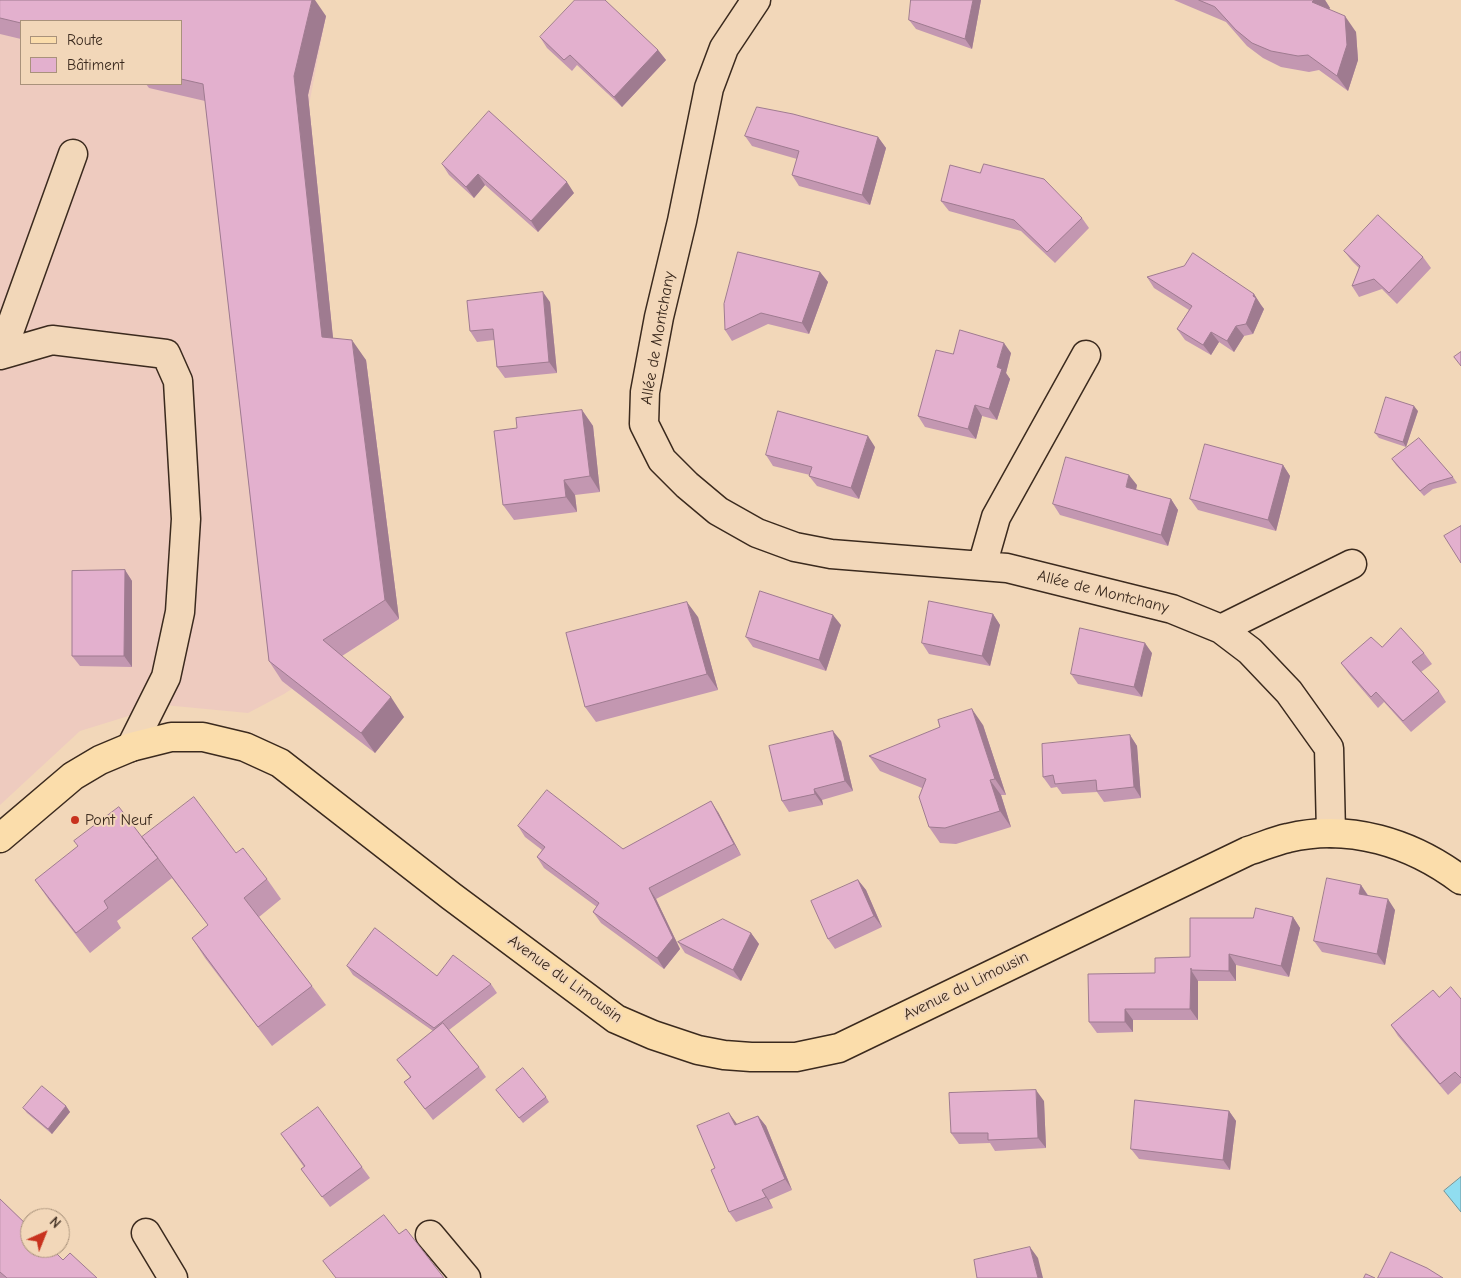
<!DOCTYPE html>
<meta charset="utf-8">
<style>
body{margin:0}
#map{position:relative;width:1461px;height:1278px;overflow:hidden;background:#f2d7b9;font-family:"Comic Neue",sans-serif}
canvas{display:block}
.legend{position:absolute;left:20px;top:20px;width:162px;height:65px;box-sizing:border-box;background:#f2d7b9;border:1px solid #a9927b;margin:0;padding:6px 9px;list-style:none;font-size:15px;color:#3b2a1e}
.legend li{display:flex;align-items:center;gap:10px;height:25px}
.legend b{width:25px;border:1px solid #a9927b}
.north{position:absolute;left:20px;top:1208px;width:50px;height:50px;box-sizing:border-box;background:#f2d7b9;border:1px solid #a9927b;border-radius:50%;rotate:44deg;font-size:14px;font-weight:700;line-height:20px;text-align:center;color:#3b2a1e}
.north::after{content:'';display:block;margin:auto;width:18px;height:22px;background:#c8321e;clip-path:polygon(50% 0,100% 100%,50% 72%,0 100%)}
</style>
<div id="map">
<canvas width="1461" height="1278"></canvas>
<ul class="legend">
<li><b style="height:6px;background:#fbddab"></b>Route</li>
<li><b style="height:14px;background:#e3b0ce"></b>Bâtiment</li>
</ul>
<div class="north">N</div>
</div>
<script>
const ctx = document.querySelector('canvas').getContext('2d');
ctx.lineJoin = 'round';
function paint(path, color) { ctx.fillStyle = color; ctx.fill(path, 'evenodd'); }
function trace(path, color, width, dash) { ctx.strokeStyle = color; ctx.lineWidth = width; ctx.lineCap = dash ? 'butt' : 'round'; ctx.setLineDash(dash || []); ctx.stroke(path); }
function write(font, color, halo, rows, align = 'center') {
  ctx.font = font + ' "Comic Neue",sans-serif'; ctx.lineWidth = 4; ctx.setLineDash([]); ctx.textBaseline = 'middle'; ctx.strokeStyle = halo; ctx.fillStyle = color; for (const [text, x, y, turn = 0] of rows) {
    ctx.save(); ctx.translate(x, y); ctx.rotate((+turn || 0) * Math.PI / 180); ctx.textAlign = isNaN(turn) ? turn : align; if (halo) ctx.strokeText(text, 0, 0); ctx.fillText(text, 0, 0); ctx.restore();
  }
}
paint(new Path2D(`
 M0 0H259L326 16 309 105 335 357 366 360 399 619 284 694 248 713 164 705 80 731 0 805ZM21 21H181V84H21Z`), '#eecbbf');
const water = new Path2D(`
 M1461 1177V1212L1444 1191Z`);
paint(water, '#90ddf0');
trace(water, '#6e959c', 1);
const minor = new Path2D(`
 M756 0 724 48 709 88 682 221 659 317 645 392 644 424 662 460 687 485 718 511 757 533 795 547 831 554 1007 568 1172 609 1221 629 1250 651 1289 692 1329 748 1331 833
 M1 354 73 154
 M0 355 52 340 166 354 178 381 186 519 180 612 166 677 131 747
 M982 566 996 517 1086 355
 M1221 629 1352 564
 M146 1233 173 1278
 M430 1235 466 1278`);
const major = new Path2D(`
 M0 838 73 776 100 760 131 747 171 737H203L245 747 280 763 451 896 616 1019 653 1035 698 1050 724 1055 751 1057H796L839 1048 1248 851C1261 847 1274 841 1288 838 1349 823 1412 843 1461 880`);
trace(minor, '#3b2a1e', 31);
trace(major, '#3b2a1e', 31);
trace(minor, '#f2d7b9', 28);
trace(major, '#fbddab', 28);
paint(new Path2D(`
 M0 0 326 16 308 95 333 339 366 360 399 619 342 656 404 717 375 753 282 681 269 661 205 101 149 88 146 84H181V21H21V39L0 34Z
 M981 0 972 49 916 29 909 20Z
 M1174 0H1325L1330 8 1329 9 1356 32 1358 60 1348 91 1319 70 1309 72 1281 67 1263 58 1247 46 1226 22Z
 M540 37 658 50 666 60 622 107 577 65 572 71 547 48Z
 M745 136 878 137 886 148 870 205 799 186 792 175 797 159 752 146Z
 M442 164 574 193 538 232 485 185 474 198 449 175Z
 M980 173 1082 218 1089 228 1055 263 1021 231 949 211 941 201Z
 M1344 251 1423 257 1431 268 1397 304 1382 289 1359 297 1352 286 1359 268 1352 261Z
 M820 272 828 282 809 334 768 324 732 341 725 330Z
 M1147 277 1254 294 1261 305 1264 309 1253 334 1244 336 1234 352 1219 342 1211 355 1185 340 1177 329 1189 310 1154 288Z
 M550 302 557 373 505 378 497 367 494 340 477 342 470 331Z
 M1011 353 1006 373 1010 379 997 420 982 416 976 439 925 427 918 416 953 354Z
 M582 410 593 426 600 492 575 495 577 512 514 520 503 505 517 428Z
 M1418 411 1406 447 1379 438 1375 433Z
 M875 447 859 499 817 486 809 476 810 475 773 466 766 455Z
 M1392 459 1453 477 1457 483 1433 489 1424 496 1396 465Z
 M1283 465 1290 476 1276 531 1198 510 1190 499Z
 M1137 485 1136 490 1171 499 1178 510 1168 546 1060 515 1053 504Z
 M125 570 132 581V667L80 666 72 656Z
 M993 614 1000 625 990 666 929 654 922 643Z
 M698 617 718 690 596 722 585 707Z
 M841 625 826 671 753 647 746 637Z
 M1382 647 1424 653 1432 664 1421 672 1439 691 1446 702 1411 732 1384 702 1378 708 1349 674 1341 663Z
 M1152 653 1142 697 1078 684 1071 674Z
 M983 725 1006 795H1001L1011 827 956 844 940 843 929 827 922 788 880 771 869 756Z
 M1130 735 1137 746 1141 798 1104 802 1097 792 1062 794 1057 787 1051 788 1043 777Z
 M841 741 853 791 822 800 823 805 789 812 782 801Z
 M718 812 741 855 656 899 680 949 664 969 601 923 593 912 597 907 544 868 537 857 542 850 525 837 518 826 623 849Z
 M146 843 236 853 267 879 281 899 259 917 312 986 326 1005 272 1046 205 958 192 938 208 925 168 873 172 878 117 921 121 928 90 953 49 900 35 880Z
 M858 880 866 890 882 927 835 949 828 939Z
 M1361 885 1368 895 1395 910 1385 965 1322 952 1314 941Z
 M1293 917 1300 928 1289 977 1236 965V981H1198V1020H1133V1032L1097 1033 1089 1022 1155 973 1190 957Z
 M751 933 759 944 741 981 685 953 678 942Z
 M347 966 437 976 491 984 497 993 449 1030 479 1067 486 1077 433 1120 404 1082 410 1077 397 1060 433 1031 353 975Z
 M1439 997 1461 999V1083L1448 1095 1398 1036 1391 1025Z
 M496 1090 546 1097 549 1102 523 1123Z
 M1044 1101 1046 1148 995 1151 990 1143 959 1144 951 1133Z
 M66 1106 70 1112 52 1134 27 1113 23 1108Z
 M1229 1111 1236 1121 1230 1170 1139 1159 1131 1149Z
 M758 1116 766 1126 792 1190 769 1200 773 1208 736 1222 729 1212 715 1168 737 1124Z
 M281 1134 362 1167 370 1178 330 1207 301 1169 304 1167Z
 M0 1199 63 1260 97 1278H0Z`), '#c397b1');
paint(new Path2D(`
 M312 0H315L326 16 308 95 335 357 322 337 294 76Z
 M973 0H981L972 49 965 39Z
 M1314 0H1325L1330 8 1323 17 1312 2Z
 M1345 16 1356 32 1358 60 1348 91 1337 76Z
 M658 50 666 60 622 107 614 97Z
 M878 137 886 148 870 205 862 195Z
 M478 174 485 185 474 198 466 187Z
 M567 182 574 193 538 232 531 221Z
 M820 272 828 282 809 334 802 323Z
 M543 292 550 302 557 373 549 362Z
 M1254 294 1261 305 1264 309 1253 334 1246 324 1253 296Z
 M1236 326 1244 336 1234 352 1227 341Z
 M1211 332 1219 342 1211 355 1203 345Z
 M352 340 366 360 399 619 385 600Z
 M1004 343 1011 353 1006 373 1010 379 997 420 989 409 997 367Z
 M975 405 982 416 976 439 968 429Z
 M1414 406 1418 411 1406 447 1403 442Z
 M582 410 593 426 600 492 590 476Z
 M868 436 875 447 859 499 851 488Z
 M1283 465 1290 476 1276 531 1268 520Z
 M1129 475 1137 485 1134 498 1126 487Z
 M564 480 575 495 577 512 566 497Z
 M1171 499 1178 510 1168 546 1161 535Z
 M125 570 132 581V667L124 656Z
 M687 602 698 617 718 690 707 674Z
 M993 614 1000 625 990 666 982 656Z
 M833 615 841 625 826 671 819 660Z
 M1145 643 1152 653 1142 697 1134 687Z
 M391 697 404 717 375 753 361 733Z
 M972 709 983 725 1006 795 995 779Z
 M833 731 841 741 853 791 845 781Z
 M1130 735 1137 746 1141 798 1134 787Z
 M990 780 1001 795 1011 827 1000 811Z
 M814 789 822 800 823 805 815 794Z
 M711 801 718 812 741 855 734 844Z
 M858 880 866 890 882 927 874 916Z
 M1361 885 1368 896 1359 894Z
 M649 888 656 899 680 949 664 969 657 958Z
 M1388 899 1395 910 1385 965 1377 954Z
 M1293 917 1300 928 1289 977 1281 966Z
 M751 933 759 944 741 981 733 970Z
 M1229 954 1236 965V981L1229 971Z
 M1191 970 1198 981V1020L1190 1009Z
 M1125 1009 1133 1020V1032L1125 1022Z
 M1036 1090 1044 1101 1046 1148 1038 1138Z
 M66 1106 70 1112 52 1134 48 1129Z
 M1229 1111 1236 1121 1230 1170 1223 1160Z
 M729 1113 737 1124 743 1136 735 1125Z
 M758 1116 766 1126 792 1190 785 1179Z
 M762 1190 769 1200 773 1208 766 1197Z
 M1030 1247 1038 1258 1043 1278H1038Z`), '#9f7b90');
const building = new Path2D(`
 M0 0H312L294 76 322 337 352 340 385 600 323 640 391 697 361 733 269 661 203 84 181 79V21H21V23L0 18Z
 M575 0H605L658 50 614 97 570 55 564 60 540 37Z
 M911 0H973L965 39 909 20Z
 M1199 0H1314L1312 2 1345 16 1347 45 1337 76 1308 55 1298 56 1271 51 1252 43 1236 30 1215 7Z
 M757 107 793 114 878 137 862 195 792 175 799 151 745 136Z
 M489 111 567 182 531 221 478 174 466 187 442 164Z
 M984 164 1044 179 1082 218 1047 252 1014 220 941 201 950 165 980 173Z
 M1378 215 1423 257 1389 293 1374 279 1352 286 1360 266 1344 251Z
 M738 252 820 272 802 323 761 313 725 330 724 304Z
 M1193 253 1254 294 1253 296 1256 298 1246 324 1236 326 1227 341 1211 332 1203 345 1177 329 1192 306 1147 277 1184 266Z
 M543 292 549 362 497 367 493 329 470 331 467 301Z
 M960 330 1004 343 997 367 1002 369 989 409 975 405 968 429 918 416 936 350 953 354Z
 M1461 352V366L1454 357Z
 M1386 397 1414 406 1403 442 1375 433Z
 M582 410 590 476 564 480 566 497 503 505 494 431 517 428 516 418Z
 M778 411 868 436 851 488 809 476 812 467 766 455Z
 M1419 438 1453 477 1429 484 1420 491 1392 459Z
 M1205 444 1283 465 1268 520 1190 499Z
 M1066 457 1129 475 1126 487 1171 499 1161 535 1053 504Z
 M1461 526V563L1444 536Z
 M125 570 124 656H72V571Z
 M760 591 833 615 819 660 746 637Z
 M929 601 993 614 982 656 922 643Z
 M687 602 707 674 585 707 566 633Z
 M1080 628 1145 643 1134 687 1071 674Z
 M1401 628 1424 653 1412 662 1439 691 1403 721 1376 692 1371 697 1341 663 1371 637 1382 647Z
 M972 709 995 779 990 780 1000 811 945 828 929 827 919 797 926 779 869 756 940 727 938 720Z
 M833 731 845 781 814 789 815 794 782 801 769 746Z
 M1130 735 1134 787 1097 791 1096 780 1055 784 1053 775 1043 777 1042 744Z
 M547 790 623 849 711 801 734 844 649 888 673 938 657 958 593 912 599 903 537 857 545 847 518 826Z
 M194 797 236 853 243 848 267 879 244 898 312 986 258 1027 192 938 208 925 142 837Z
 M119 807 158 858 104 901 108 908 76 933 35 880 78 846 74 841Z
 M1327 878 1361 885 1359 894 1388 899 1377 954 1314 941Z
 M858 880 874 916 828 939 811 901Z
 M1256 908 1293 917 1281 966 1229 954V971L1191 970V968L1190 1009H1125V1022H1089L1088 974 1155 973V958L1190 957V918H1253Z
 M723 919 751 933 733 970 678 942Z
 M375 928 437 976 453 955 491 984 434 1028 347 966Z
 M1451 987 1461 999V1078L1455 1072 1440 1084 1391 1025 1433 990 1439 997Z
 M443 1023 479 1067 425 1109 404 1082 411 1077 397 1060Z
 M523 1068 546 1097 519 1118 496 1090Z
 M42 1086 66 1106 48 1129 23 1108Z
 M1036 1090 1038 1138 988 1140V1133H951L949 1093Z
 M1135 1100 1229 1111 1223 1160 1131 1149Z
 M318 1107 362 1167 322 1197 301 1169 305 1166 281 1134Z
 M729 1113 735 1125 758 1116 785 1179 762 1190 766 1197 729 1212 711 1170 715 1168 697 1126Z
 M0 1199 30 1228V1248H51L63 1260 70 1253 97 1278H7L0 1272Z
 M384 1215 399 1234 406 1229 444 1278H336L323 1261Z
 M1030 1247 1038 1278H977L974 1260Z
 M1391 1252 1427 1268 1443 1278H1378Z
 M1366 1274 1375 1278H1364Z`);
paint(building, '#e3b0ce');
trace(building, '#9f7b90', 1);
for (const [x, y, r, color] of [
 [75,820,5,"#c8321e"]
]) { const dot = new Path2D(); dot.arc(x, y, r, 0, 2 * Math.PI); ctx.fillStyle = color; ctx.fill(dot); trace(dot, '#f2d7b9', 2); }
write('16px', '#3b2a1e', '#f2d7b9', [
 ["Allée de Montchany",658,338,-80],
 ["Allée de Montchany",1103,592,14],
 ["Avenue du Limousin",565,979,36],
 ["Avenue du Limousin",966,986,-26]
]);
write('16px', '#3b2a1e', '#f2d7b9', [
 ["Pont Neuf",85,820]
], 'left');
</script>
